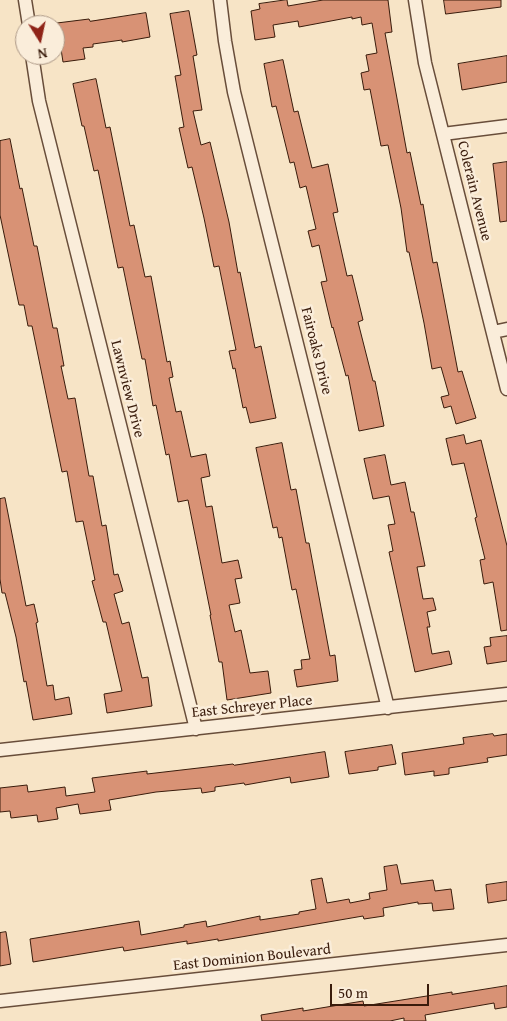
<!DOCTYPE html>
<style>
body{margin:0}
#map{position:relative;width:507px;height:1021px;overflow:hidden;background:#f7e4c6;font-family:"Gentium Book Plus",serif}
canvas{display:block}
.north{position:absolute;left:15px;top:15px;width:50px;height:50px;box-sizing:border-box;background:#faedda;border:1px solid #ad9987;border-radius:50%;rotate:170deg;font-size:14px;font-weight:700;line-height:20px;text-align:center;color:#391b0b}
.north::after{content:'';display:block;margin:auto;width:18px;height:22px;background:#8f2418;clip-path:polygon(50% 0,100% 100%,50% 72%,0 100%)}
.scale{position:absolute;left:330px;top:984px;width:99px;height:22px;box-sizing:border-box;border:2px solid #391b0b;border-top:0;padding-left:6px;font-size:15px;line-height:18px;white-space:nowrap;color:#391b0b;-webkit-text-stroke:4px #faedda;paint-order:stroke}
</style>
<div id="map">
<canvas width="507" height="1021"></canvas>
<div class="north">N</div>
<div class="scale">50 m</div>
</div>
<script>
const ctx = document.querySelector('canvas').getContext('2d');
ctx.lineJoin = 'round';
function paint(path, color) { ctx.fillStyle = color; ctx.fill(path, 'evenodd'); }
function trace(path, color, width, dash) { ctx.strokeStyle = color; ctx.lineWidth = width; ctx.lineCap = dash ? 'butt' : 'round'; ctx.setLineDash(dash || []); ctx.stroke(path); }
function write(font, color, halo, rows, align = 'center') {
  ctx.font = font + ' "Gentium Book Plus",serif'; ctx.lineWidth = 5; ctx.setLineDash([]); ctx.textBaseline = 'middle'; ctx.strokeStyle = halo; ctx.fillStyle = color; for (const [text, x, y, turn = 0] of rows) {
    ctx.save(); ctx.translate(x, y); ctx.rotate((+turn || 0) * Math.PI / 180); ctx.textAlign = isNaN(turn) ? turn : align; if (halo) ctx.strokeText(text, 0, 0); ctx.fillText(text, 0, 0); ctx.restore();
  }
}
const building = new Path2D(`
 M287 0 288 6 323 0H388L392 32 385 33 407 153 410 152 421 205 423 204 433 263 437 262 458 372 462 371 476 418 456 424 451 406 444 408 441 397 449 395 441 367 432 369 424 323 409 252H407L401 208 388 145 381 146 370 89 364 90 361 73 369 71 366 55 377 53 372 23 362 25 361 17 352 19V17L299 27 298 21 273 25 275 37 255 40 251 11 260 9 259 4Z
 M444 0H501V7L446 14Z
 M189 11 197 55 193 56 202 110 193 111 201 145 210 142 229 222 238 273 240 272 255 348 261 346 276 418 250 423 246 407 243 408 235 368 233 369 229 351 236 350 219 266 214 267 204 218 192 167 188 168 179 128 184 127 175 76 181 75 170 14Z
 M146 13 150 37 122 42V40L93 44V47L83 48 85 59 63 62 57 23 89 19 90 21Z
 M507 56V82L462 90 458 64Z
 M283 60 294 112 298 111 312 168 328 164 338 212 333 213 347 276 352 275 363 320 358 322 373 381H375L384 426 359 431 348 375 346 376 333 327 332 328 321 282 327 281 319 245 312 247 308 231 316 229 306 186 300 188 294 162 290 163 276 106 272 107 264 64Z
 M96 79 106 128 110 127 130 226 134 225 145 277 151 276 167 362 170 361 173 377 169 378 176 412 181 411 191 457 206 454 210 476 201 478 206 507 212 506 222 563 238 560 242 578 235 579 240 603 229 605 235 632 241 630 250 673 268 671 271 693 227 700 222 662H219L210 615H211L188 500 178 502 169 454 166 455 156 405 153 406 145 359H142L123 267 118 268 98 170 94 171 84 126H82L73 84Z
 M10 139 20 189 22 188 34 246H37L53 328H57L64 366H61L68 399 75 398 89 476H93L102 526 106 525 114 575 118 574 123 591 114 594 122 624 129 622 142 678 148 677 152 706 107 713 104 694 122 691 106 622H103L92 581 95 580 83 521 76 522 67 471 62 472 32 326H28L24 305H19L0 215V141Z
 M507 162V221L500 222 493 164Z
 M464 435 466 444 481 440 507 546V630L501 631 493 582 484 584 480 560 485 559 475 518 477 517 464 463 452 465 446 439Z
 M282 443 291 490 296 489 306 543H309L330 656 335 655 338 681 297 687 294 670 302 669 301 660 310 659 296 589 292 590 282 537 279 538 277 527 273 528 256 448Z
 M385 455 391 485 405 482 411 512H414L425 566 417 567 423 599 433 598 436 610 427 612 430 627H427L432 654 449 651 452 664 415 672 389 552 393 551 388 525 395 524 389 496 373 499 364 459Z
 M5 498 26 606 34 604 38 622 36 623 47 686 53 685 55 700 69 697 72 714 33 720 26 681 24 682 16 637 5 593H2L0 579V499Z
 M507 636V661L487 664 484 647 491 646 490 638Z
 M493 734 494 736 507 734V755L487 758 488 762 449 768V774L434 776V771L405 775 402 753 464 744 463 738Z
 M392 745 396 764 378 767V770L349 774 345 752Z
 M325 752 329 777 291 783 290 777 245 785 244 783 215 787V791L202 793 201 788 156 792 109 800 111 810 80 814 78 804 56 808 58 819 38 822 37 815 11 818 10 811 0 812V788L27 785 28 792 65 787 66 796 95 792 92 778 147 771V774L233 764 234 765Z
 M397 865 401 884 433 880 435 891 451 889 454 909 433 911 432 903 418 904V902L383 908 384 916 364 919 363 916 218 941V939L187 944V941L124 951 123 947 33 962 30 939 139 921 141 935 184 927V925L206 921 207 927 260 916V920L299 914V912L316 909 311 880 322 878 327 903 349 899 350 903 370 899 369 893 387 890 384 867Z
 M507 882V900L488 903 486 885Z
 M6 932 11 964 0 966V933Z
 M507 986V1007L495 1009 494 1003 425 1015 426 1021H404V1018L390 1021H262L261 1015 303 1008V1011L363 1001 364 1006 452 992V994Z`);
paint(building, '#d89275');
trace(building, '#391b0b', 1);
const street = new Path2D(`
 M25 0 29 25
 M220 0 225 41 234 92 388 708
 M415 0 425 63 507 389
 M32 55 39 101 196 729
 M443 134 507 126
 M493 332 507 329
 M0 750 507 694
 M0 1001 507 945`);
trace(street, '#684d3a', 15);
trace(street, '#faedda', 12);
write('15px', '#391b0b', '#faedda', [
 ["Colerain Avenue",474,191,76],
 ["Fairoaks Drive",316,351,76],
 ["Lawnview Drive",127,389,76],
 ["East Schreyer Place",252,707,-6],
 ["East Dominion Boulevard",252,958,-6]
]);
</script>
